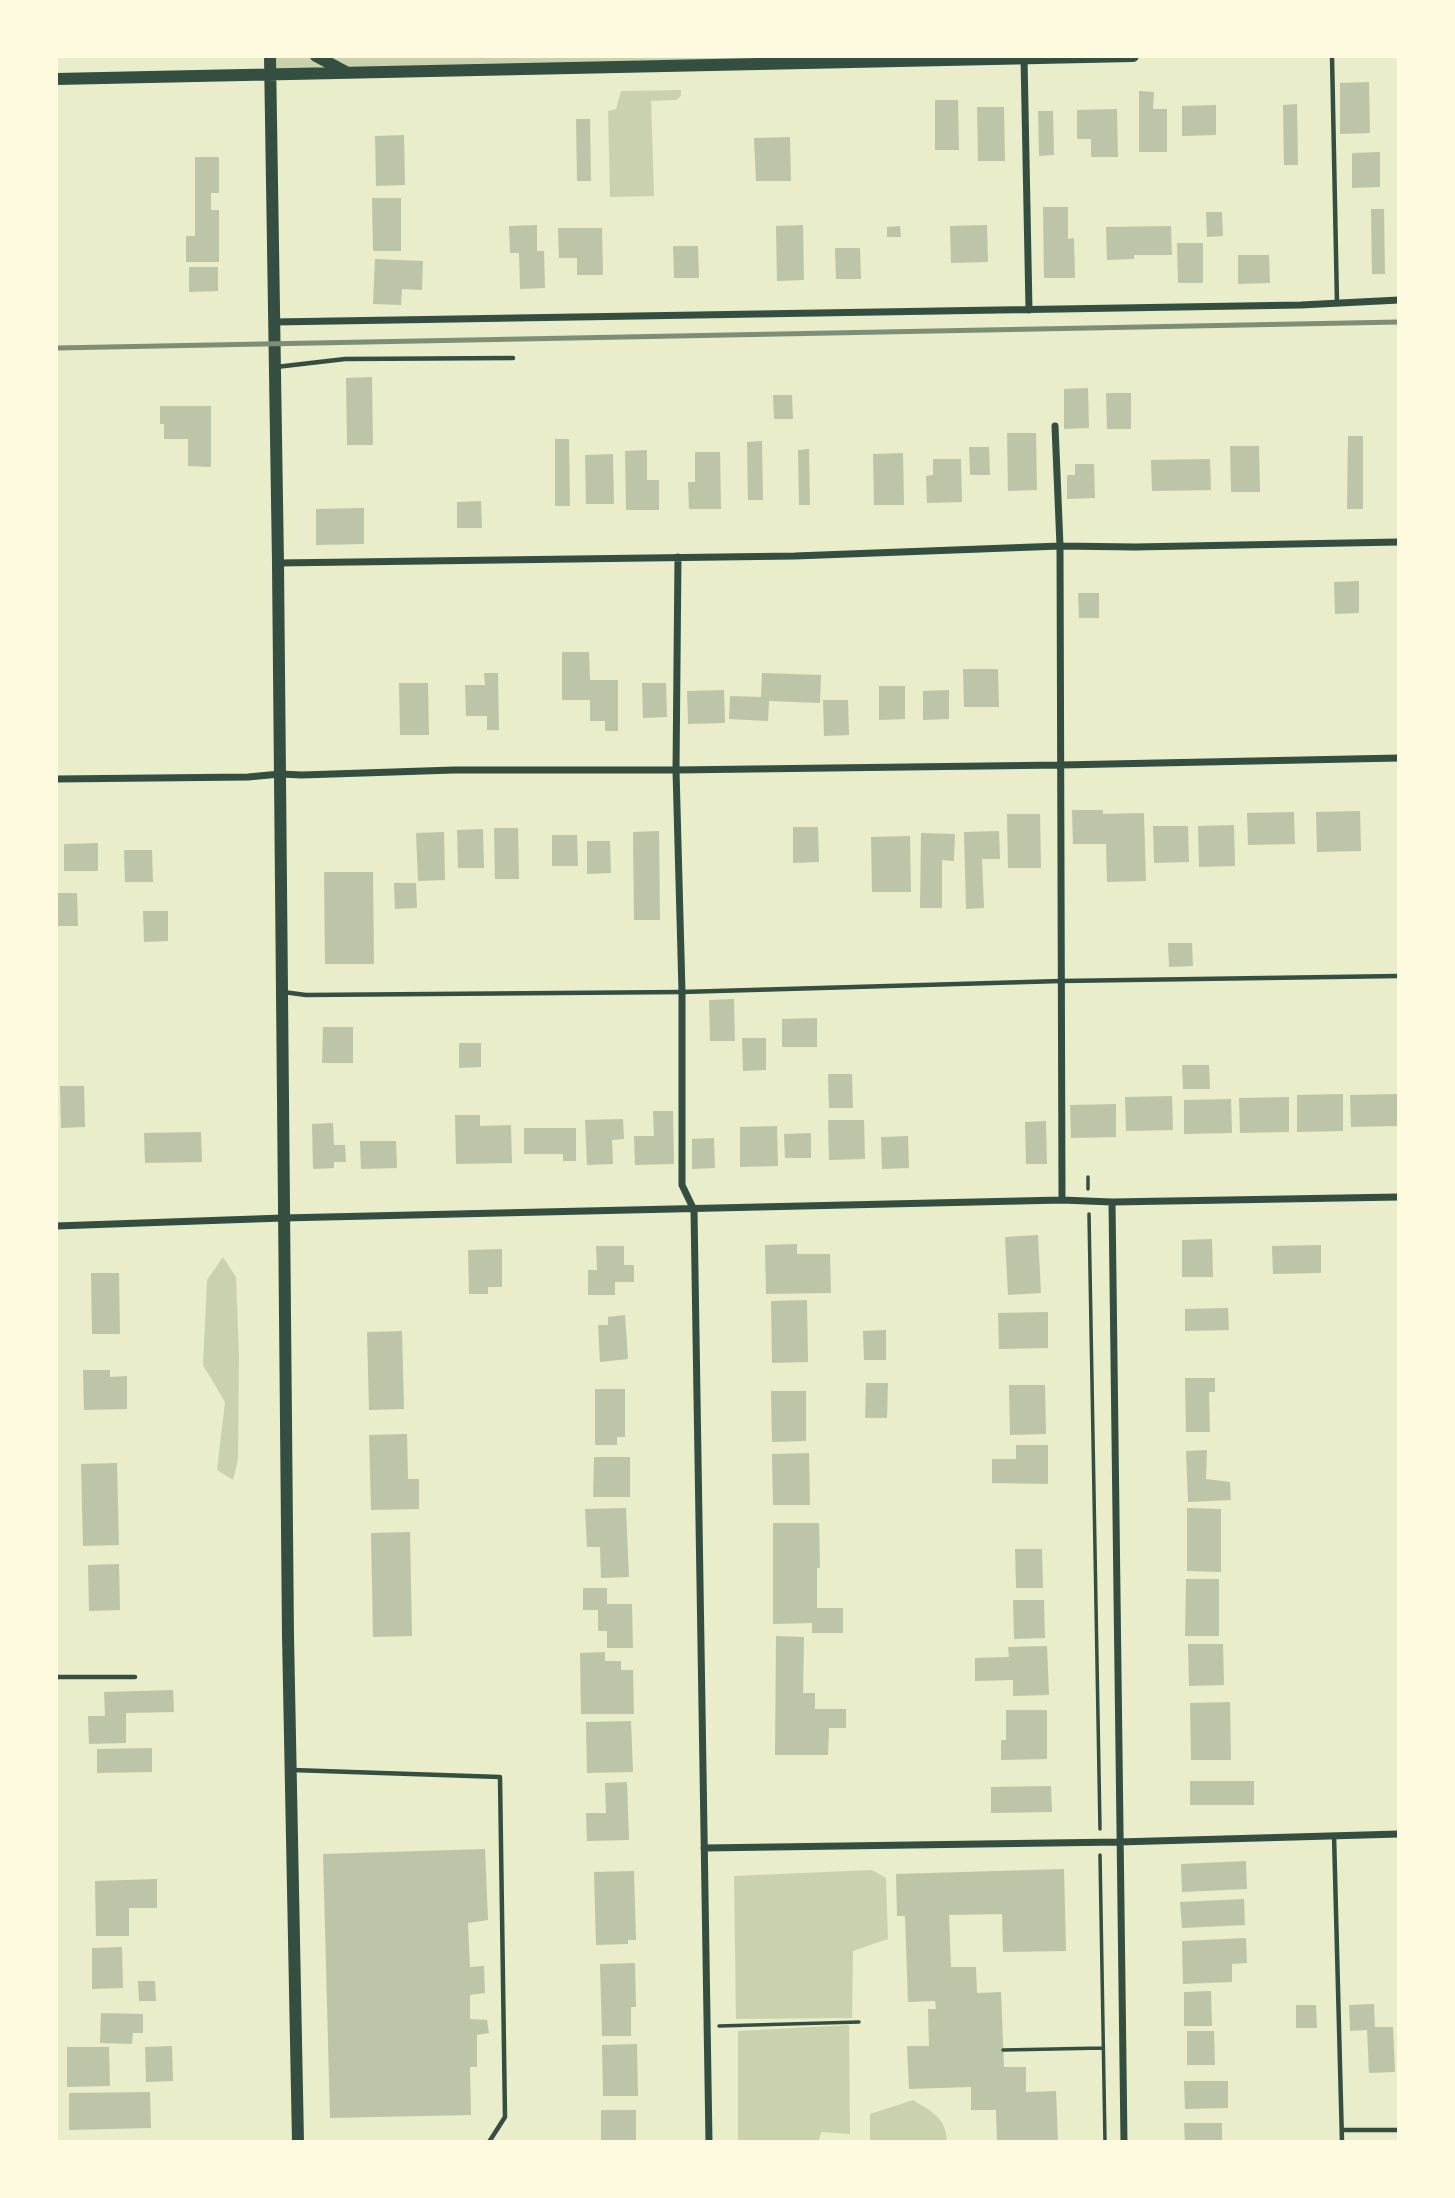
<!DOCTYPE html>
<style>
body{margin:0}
#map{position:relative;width:1455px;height:2198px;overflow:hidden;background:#e9edc9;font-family:Helvetica,sans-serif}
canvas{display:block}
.frame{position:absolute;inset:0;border:58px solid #fefae0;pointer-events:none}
</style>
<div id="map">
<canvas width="1455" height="2198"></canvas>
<div class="frame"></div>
</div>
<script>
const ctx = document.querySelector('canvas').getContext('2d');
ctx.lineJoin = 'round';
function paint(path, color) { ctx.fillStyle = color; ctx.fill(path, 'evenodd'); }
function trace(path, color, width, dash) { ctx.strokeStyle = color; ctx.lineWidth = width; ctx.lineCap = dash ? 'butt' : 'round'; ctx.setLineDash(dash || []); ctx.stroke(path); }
paint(new Path2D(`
 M270 56H1087L270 75Z
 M681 90V96L676 100 651 101 654 196 610 197 608 111 616 109 621 91Z
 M223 1257 236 1277 239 1355 238 1460 233 1480 217 1470 225 1402 203 1365 207 1280Z
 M872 1870 886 1878 888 1939 853 1951 852 2018 736 2019 734 1876Z
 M849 2025 850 2134 821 2132 819 2140H738V2031Z
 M913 2100C932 2112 946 2117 947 2142H870V2114Z`), '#cad2ad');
paint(new Path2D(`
 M1369 82 1370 133 1340 134V83Z
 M1139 91 1154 92 1153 109H1167V152H1139Z
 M935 100H958L959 150H935Z
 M1297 104 1298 165H1284L1283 105Z
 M1216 105V135L1182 136V106Z
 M977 107H1004L1005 161H978Z
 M1117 109 1118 157H1091V139H1077V110Z
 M1038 111H1053L1054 155 1039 156Z
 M576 119H590L591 181H577Z
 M404 135 405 185 376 186 375 136Z
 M790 137 791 181H756L754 138Z
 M1380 152V187L1352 188V153Z
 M195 157H219V193H211V210H219V262H186V236H195Z
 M372 198H401V251H373Z
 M1043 207H1068V239L1074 238 1075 278H1044Z
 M1371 209H1384L1385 274H1372Z
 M1206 212H1222L1223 236 1207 237Z
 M537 225V251H544L545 288 520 289 519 253H510L509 226Z
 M803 225 804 280 777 281 776 226Z
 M987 225 988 262 951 263 950 226Z
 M900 226 901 237H887V227Z
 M1171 226 1172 255H1134V259L1107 260 1106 227Z
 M558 228H602L603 275H577V258H559Z
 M1177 243H1203V283H1178Z
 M673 246H698L699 278H674Z
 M835 248H860L861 279H836Z
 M1238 255H1269L1270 283 1238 284Z
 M375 259 423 261 422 290 402 289 401 305 373 304Z
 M189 267H218V291L189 292Z
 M372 377 373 445H347L346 378Z
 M1088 388 1089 428 1064 429V389Z
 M1106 393H1131V429H1107Z
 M773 395H792L793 419H774Z
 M160 406H211V467L188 466V439H164V424H160Z
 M1007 433H1036L1037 490 1008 491Z
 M1348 436H1363V509H1347Z
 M555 439H569L570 506H555Z
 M762 441 763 500H748L747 442Z
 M1230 446H1259L1260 492H1231Z
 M969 447H989L990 475H970Z
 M809 449 810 505H799L798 450Z
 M647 450V480H659V510H626L625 451Z
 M695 452H720L721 509H689L688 482H695Z
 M903 453 904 505H874L873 454Z
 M613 454 614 504H586L585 455Z
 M933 459H961L962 502 927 503 926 476 933 475Z
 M1210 459 1211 490 1152 491 1151 460Z
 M1075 464H1094L1095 498 1067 499V475H1075Z
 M481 501 482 528H457V502Z
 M364 508V544L316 545V509Z
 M1359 581V613L1335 614 1334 582Z
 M1078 593H1099V618H1079Z
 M562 652H589L590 680H618V731H605V721H590V700H562Z
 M963 669H998L999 707H964Z
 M484 673H498L499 730H487V716H466L465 685H485Z
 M762 673 821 675 820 703 769 701 768 721 729 719 730 696 761 697Z
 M399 683H428L429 735H400Z
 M642 683H666L667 717 643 718Z
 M879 686H905V719L879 720Z
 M724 690 725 723 688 724 687 691Z
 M949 690V719L923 720V691Z
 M823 700H848L849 735 824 736Z
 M1072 810H1103V814L1144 813 1146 881 1107 882 1106 844H1073Z
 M1360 811 1361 851 1317 852 1316 812Z
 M1294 812 1295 844 1248 845 1247 813Z
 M1007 814H1040L1041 868H1008Z
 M1234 825 1235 866 1199 867 1198 826Z
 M1153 826H1188L1189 862 1154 863Z
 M793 827H818L819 862 793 863Z
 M494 828H518L519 879H495Z
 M483 829 484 868H458L457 830Z
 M659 831 660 920H634L633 832Z
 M999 831 1000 859H982L984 908 966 909 964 832Z
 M444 832 445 880 418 881 416 833Z
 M921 833 955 834 954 861 942 860V908H920Z
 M552 835H577L578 866H552Z
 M910 836 911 892H872L871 837Z
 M587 841H610L611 873 587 874Z
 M98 843V871H64V844Z
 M124 850H152L153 882H125Z
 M324 872H373L374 964H325Z
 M394 883H416L417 908 395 909Z
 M56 893H77L78 926H56Z
 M143 911H168V941L144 942Z
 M1168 943H1192L1193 966 1169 967Z
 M734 999 735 1041H710L709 1000Z
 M817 1018V1047H782V1019Z
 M323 1027H353V1063H322Z
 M742 1038H766V1070L743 1071Z
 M459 1043H481V1067L459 1068Z
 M1182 1065H1209L1210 1089H1183Z
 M828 1074H852L853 1108H829Z
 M60 1086H84L85 1127 61 1128Z
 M1343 1094V1131L1297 1132V1095Z
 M1399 1094V1126L1351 1127 1350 1095Z
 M1172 1096 1173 1130 1126 1131 1125 1097Z
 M1289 1097V1132L1240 1133 1239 1098Z
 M1231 1099 1232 1133 1184 1134V1100Z
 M1116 1104V1137L1071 1138 1070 1105Z
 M653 1111H673L674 1164 635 1165 634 1136H654Z
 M455 1115H480V1126L511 1125 512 1163 456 1164Z
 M623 1119 624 1139 612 1140 613 1164 587 1165 585 1120Z
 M828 1120H864L865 1159 829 1160Z
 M1046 1121 1047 1164H1026L1025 1122Z
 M333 1123 334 1145H345L346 1162H334V1168L313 1169 312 1124Z
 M777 1126 778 1166 740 1167V1127Z
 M524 1128H576V1161H563V1154H524Z
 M201 1132 202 1162 145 1163 144 1133Z
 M811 1133V1158H785L784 1134Z
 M908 1136 909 1168 882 1169 881 1137Z
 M714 1138 715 1168 692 1169V1139Z
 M360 1141H396L397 1168 361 1169Z
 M1038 1235 1041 1293 1008 1295 1005 1237Z
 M1212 1239 1213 1277H1182V1240Z
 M797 1244V1254H830L831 1293 766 1294 765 1245Z
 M1321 1245V1273L1273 1274 1272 1246Z
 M596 1246H624V1265H634V1282H615V1295H588V1270H597Z
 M502 1249V1287H488V1294H469L468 1250Z
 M91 1273H119L120 1334H92Z
 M807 1300 808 1362 772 1363 771 1301Z
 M1228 1308 1229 1330 1185 1331V1309Z
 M1048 1312V1348L999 1349 998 1313Z
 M625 1315 628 1359 600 1362 598 1325H608V1317Z
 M886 1330V1360H864L863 1331Z
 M402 1331 404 1409 369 1410 367 1332Z
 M83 1370H110V1377L127 1376V1409L84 1410Z
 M1185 1378H1215V1392H1209L1210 1432H1186Z
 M866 1383H888L887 1418H865Z
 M1009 1385H1045L1046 1434 1010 1435Z
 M595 1389H625V1437H617V1445H595Z
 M771 1391H806V1441L772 1442Z
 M407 1434 408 1479H419V1509L371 1510 369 1435Z
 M1016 1445H1048V1484L992 1483V1459H1016Z
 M1207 1450 1206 1479 1230 1482 1231 1500 1188 1502 1186 1451Z
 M809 1453 810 1505H773L772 1454Z
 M594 1457H630V1497H593Z
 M117 1463 119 1545 83 1546 81 1464Z
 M626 1508 629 1577 601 1578 600 1547H587L585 1509Z
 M1187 1508 1221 1509V1572L1187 1571Z
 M773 1523H819L820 1568H817V1608H843V1633H812V1623L773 1624Z
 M410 1532 412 1636 373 1637 371 1533Z
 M1015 1549H1042L1043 1588H1016Z
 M119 1564 120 1610 89 1611 88 1565Z
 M1186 1579H1219V1636H1185Z
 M583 1588H607V1604H632L633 1648H607V1631H598V1610H583Z
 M1013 1600H1044L1045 1638 1014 1639Z
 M776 1636 804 1637 803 1693H815V1709H846V1728H829L828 1755H775Z
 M1188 1644H1223L1224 1685 1189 1686Z
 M1047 1646 1049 1695 1013 1696V1680L975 1681V1658L1009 1657 1008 1647Z
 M605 1652V1661H621V1670H633L634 1714H581L580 1653Z
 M173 1690 174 1712 126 1713V1743L89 1744 88 1716H105L104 1692Z
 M1230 1702 1231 1760H1191L1190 1703Z
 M1006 1710H1047V1759L1001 1760V1740H1006Z
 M631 1721 633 1772 587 1773 586 1722Z
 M152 1748V1772L97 1773V1749Z
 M1190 1781H1254V1805H1190Z
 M627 1782 629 1840 587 1841 586 1813H606L605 1783Z
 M1051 1786 1052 1812 991 1813V1787Z
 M485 1849 488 1920 468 1923 470 1967 484 1966 485 1993 470 1995V2019L487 2020 489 2033 477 2035V2067H470L471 2115 330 2118 323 1854Z
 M1246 1861 1247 1889 1182 1892 1181 1864Z
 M1064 1869 1066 1951 1003 1952 1002 1914 949 1915 951 1967H976L977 1993 1001 1992 1004 2067H1026V2092L1056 2091 1058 2142H997L996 2110H971V2087L909 2089 907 2046H929L928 2009H936L935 2001 908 2002 905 1916H897L896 1874Z
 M634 1871 636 1940H628V1944L596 1945 594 1872Z
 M157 1879V1908H129V1936H96L95 1881Z
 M1244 1899 1245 1925 1182 1928 1180 1902Z
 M1246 1938 1247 1963 1232 1964V1982L1183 1984 1182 1941Z
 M122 1947 123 1988 92 1989V1948Z
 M635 1963 636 2007H631V2036H602L600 1964Z
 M138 1981H155L156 2001H139Z
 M1211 1991 1212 2026H1184V1992Z
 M1374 2004 1375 2027H1393L1395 2072 1369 2073 1367 2030 1350 2031 1349 2005Z
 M1296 2005H1316L1317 2028H1296Z
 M101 2013 143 2014V2033H133L132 2044 100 2043Z
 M1187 2031H1214L1215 2065H1187Z
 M637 2044 638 2096H603L602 2045Z
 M172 2046 173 2081 146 2082 145 2047Z
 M67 2047H109L110 2086 67 2087Z
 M1184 2081H1228V2108L1185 2109Z
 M150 2092 151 2128 69 2130V2093Z
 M601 2110H636V2142H601Z
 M1184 2123H1222V2142H1185Z`), '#bcc5a7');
trace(new Path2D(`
 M1088 1177V1189
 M1089 1214 1100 1829
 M1100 1855 1105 2142
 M719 2026 859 2022
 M1003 2050 1103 2048`), '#344e41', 3.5);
trace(new Path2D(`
 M1332 56 1337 303
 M276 367 345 359 513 358
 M283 992 306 995 682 992 1061 981 1399 976
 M56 1677H135
 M292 1770 500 1777 505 2117 489 2142
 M1334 1835 1342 2142
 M1342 2130H1399`), '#344e41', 4.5);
trace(new Path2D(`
 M1024 57 1029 310
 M274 322 1301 305 1399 300
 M1055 426 1060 546 1062 1200
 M678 557 676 770 682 992V1185L694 1210 709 2142
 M278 563 795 556 1060 546 1135 547 1399 542
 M56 779 248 777 280 774 302 775 454 770H676L1061 765 1399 758
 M1112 1202 1124 2142
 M56 1226 283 1218 1062 1200 1112 1202 1399 1197
 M704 1848 1119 1842 1399 1834`), '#344e41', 7);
trace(new Path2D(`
 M270 56 278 563 288 1636 298 2142
 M316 56 346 72
 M56 79 1133 56`), '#344e41', 12);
trace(new Path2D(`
 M56 348 1399 322`), '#7c8e77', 5);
</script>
